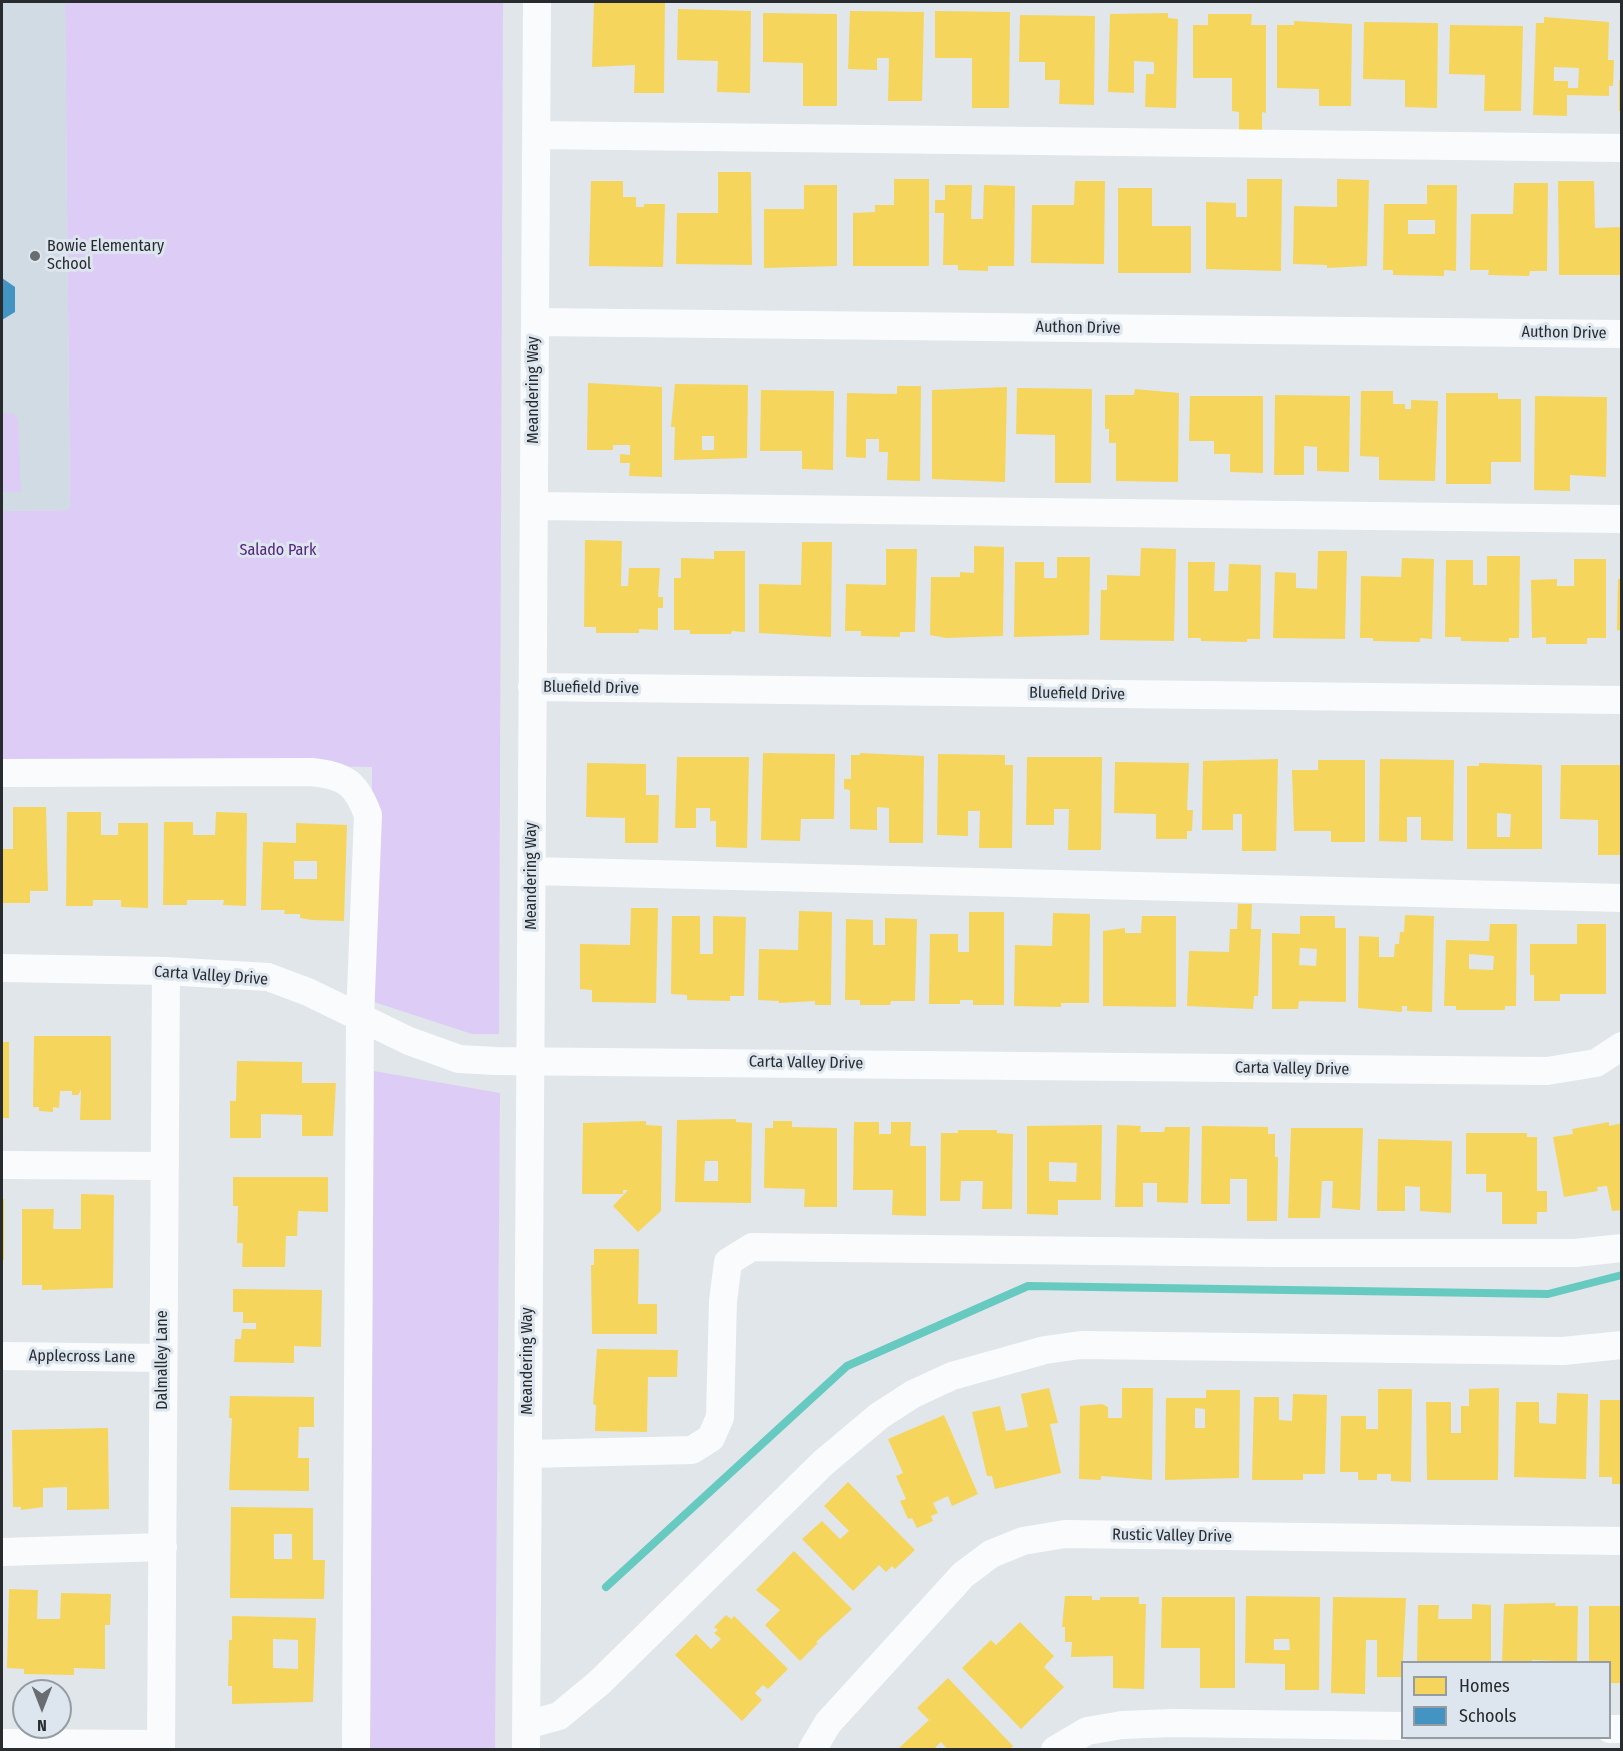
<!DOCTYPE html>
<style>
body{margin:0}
#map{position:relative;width:1623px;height:1751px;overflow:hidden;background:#e1e6eb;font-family:"Fira Sans Condensed",sans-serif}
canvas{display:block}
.frame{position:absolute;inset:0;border:3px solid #292c2f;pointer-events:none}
.legend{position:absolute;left:1401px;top:1661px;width:210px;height:78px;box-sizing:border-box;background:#dde6ef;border:2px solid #959ca2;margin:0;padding:8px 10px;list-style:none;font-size:18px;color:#292c2f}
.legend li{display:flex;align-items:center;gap:12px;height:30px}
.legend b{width:30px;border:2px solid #959ca2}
.north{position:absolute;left:12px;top:1679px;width:60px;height:60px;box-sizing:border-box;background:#dde6ef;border:2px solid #959ca2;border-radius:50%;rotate:180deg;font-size:16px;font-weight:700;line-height:24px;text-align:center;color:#292c2f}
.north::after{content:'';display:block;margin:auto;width:21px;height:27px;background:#696d71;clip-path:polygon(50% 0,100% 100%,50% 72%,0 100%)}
</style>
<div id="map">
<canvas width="1623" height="1751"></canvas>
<div class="frame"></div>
<ul class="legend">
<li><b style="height:16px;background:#f6d55c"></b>Homes</li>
<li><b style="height:16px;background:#4393c3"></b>Schools</li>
</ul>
<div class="north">N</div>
</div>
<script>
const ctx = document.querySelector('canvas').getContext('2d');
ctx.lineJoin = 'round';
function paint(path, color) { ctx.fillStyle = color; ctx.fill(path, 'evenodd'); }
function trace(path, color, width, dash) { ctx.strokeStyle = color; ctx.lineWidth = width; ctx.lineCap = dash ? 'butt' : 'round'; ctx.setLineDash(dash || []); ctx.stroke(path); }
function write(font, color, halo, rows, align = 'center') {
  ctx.font = font + ' "Fira Sans Condensed",sans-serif'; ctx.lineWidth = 6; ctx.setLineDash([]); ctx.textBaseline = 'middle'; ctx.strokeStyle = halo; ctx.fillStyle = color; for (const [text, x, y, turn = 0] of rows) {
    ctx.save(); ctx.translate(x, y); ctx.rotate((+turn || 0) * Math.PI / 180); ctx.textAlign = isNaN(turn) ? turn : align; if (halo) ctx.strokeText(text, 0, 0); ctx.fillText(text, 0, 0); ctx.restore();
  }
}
paint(new Path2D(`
 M2 2H65L70 510 2 511Z`), '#d0dbe4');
paint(new Path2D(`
 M65 2H503L499 1034H472L371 1001 372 767 2 760V511L70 510Z
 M2 413H13L18 419 21 492H2Z
 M374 1071 500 1093 495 1749 370 1750Z`), '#ddcdf6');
paint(new Path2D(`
 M594 2H665L664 93H634L635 65 592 67Z
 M678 9 751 11 750 93 717 92 718 61 677 60Z
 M850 11 924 12 922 101H888L889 58H877V70L848 69Z
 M935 11 1010 12 1009 108H972V58H935Z
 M763 13 837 14V106H803V63L763 62Z
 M1168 13V18L1178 19 1176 108 1145 107 1146 74H1154V62L1134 61V93L1108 92 1110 14Z
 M1208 14H1252L1251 25H1266V113L1262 112V135H1239V112L1232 111V78H1193V25H1208Z
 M1020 15 1095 16 1094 105 1059 104 1060 80H1045V62H1019Z
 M1544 17 1609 22 1608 60H1614L1613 86H1609V96L1567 95V116L1533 115 1536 23H1544ZM1554 67 1579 68 1578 88H1568V81H1554Z
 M1294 21 1352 24 1351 106H1319V89L1277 88V25H1294Z
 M1364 22 1438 23 1437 108 1405 107V80L1363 79Z
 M1450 25 1523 26 1521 111H1484L1485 75 1449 74Z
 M1619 80H1622V111H1619Z
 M718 172H751L752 265 676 264 677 213H718Z
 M894 179H929V266H853V213L875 212V205H894Z
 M1247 179H1282L1281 271 1206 269V202L1236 203V217H1247Z
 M1337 179 1369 180 1367 266 1327 268V265L1293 264 1294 206 1337 207Z
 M591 181H623V197H636V207H644V204H665L663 267 589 266Z
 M1075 181H1105L1104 264 1031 263 1032 205H1074Z
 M1558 181H1594L1595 228 1622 227V275H1559Z
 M1514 183H1548L1547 271H1530L1529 276 1488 275 1489 270H1470L1471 214H1513Z
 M804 185H837V266L764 268V209H804Z
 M945 185H972L971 219H983L984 185 1015 186 1014 266H988V271L958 270V265H943L944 213H935V200H945Z
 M1427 185H1457L1456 271 1444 270V276L1393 275V270H1383L1384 204H1427ZM1408 220H1435V234H1408Z
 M1118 188H1152V226H1191V273H1118Z
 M588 383 662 387V477L629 476 630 463H620V454L630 455V445H613V450H587Z
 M675 384 748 385 747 458 674 460 675 427H671ZM702 436H714V450H702Z
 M897 386H921L920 481 887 480 888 452H879V439H866V458L846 457 847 393 897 394Z
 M1007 387 1005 482 932 479V390Z
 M1017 388 1092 389 1091 483H1055V435L1016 434Z
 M1135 389 1179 393 1178 482 1116 481V443H1109V429H1105V395H1134Z
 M761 390 834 391 833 470 802 469V451H760Z
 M1361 391H1393V404H1405V409H1411V400L1438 401 1435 481 1379 480V457L1360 456Z
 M1446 393H1498V399H1521V462H1491V484H1446Z
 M1275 395 1350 396 1349 472 1317 471V447L1304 446V475H1274Z
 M1190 396H1263V473L1230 472V454H1214V441H1189Z
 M1535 396 1607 397 1606 477 1570 475V491L1534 490Z
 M585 540 622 541 621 586H628L629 568H660L658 597H663V608H658V630L639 629V633H596V627H584Z
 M802 542H832L831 637 759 633V584L801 585Z
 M974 546 1004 547 1003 636 946 638 930 635 931 577H960V572L974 573Z
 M1141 548 1176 549 1174 641 1100 640 1101 590H1107V575L1140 576Z
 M886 549H917L915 632H900V637L861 636V631H845L846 584 886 585Z
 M714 551H745V632L732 631 731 634H690V630H674V578H681V558L714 559Z
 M1318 551H1347L1345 639 1273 638 1275 572 1296 573V588L1317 589Z
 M1487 556H1520L1519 638H1509V642L1461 641V637H1445L1446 560H1473V585H1487Z
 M1057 557H1090L1089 635 1014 637 1015 562H1044V578H1057Z
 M1402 558 1434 559 1432 639 1420 638V642L1373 641V638H1360L1361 576 1401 577Z
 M1574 559H1606V638H1587V644H1546V637L1532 638 1531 580 1557 579V586H1574Z
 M1188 562H1215L1214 591H1228L1229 564 1261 565 1260 639H1247V642L1201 641V638H1188Z
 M1618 579H1622V631L1617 630Z
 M763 753 835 754 834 819H801L800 841 761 840Z
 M860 753 924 756 923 843H889V808L877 807V830L850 829V790L844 789V779H851V755H860Z
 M938 754 1005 755V765H1013L1012 848H979L980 811H968V836L937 835Z
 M677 757H749L747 848 716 847V821H710V808H696V828H675Z
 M1027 757H1102L1101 850H1068L1069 809H1054V825H1026Z
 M1278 759 1276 851H1242V814H1233V830H1202L1203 761Z
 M1380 759 1454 760 1453 841 1421 840V817H1407V842L1379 841Z
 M1318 760H1365V842H1331V831H1294L1292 770H1318Z
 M1115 762 1189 763 1187 810H1193L1192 831H1187V839H1156V814L1114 813Z
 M587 763 646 764V795H659L658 843H625V818L586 817Z
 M1479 763 1542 765V849H1467V766H1479ZM1497 813 1511 814 1510 837H1497Z
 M1561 765H1622V855H1598V820L1560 819Z
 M13 807H46L48 891H30V903H2V849H13Z
 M67 812H101V835H118V823H148V908L121 907V900H93V906H66Z
 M216 812 247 813 246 906 223 905 224 900H187V905H163L164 822H193V835H215Z
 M296 823 347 825 344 921 312 920 300 918V914H284L285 910H261L263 842 296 843ZM294 861H317V879H294Z
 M1238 904H1252L1251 929H1261L1258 996H1254L1253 1009 1187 1006 1189 951 1229 952 1230 929H1237Z
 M631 908H658L656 1003 592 1002V990L580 989V944L630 945Z
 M799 911 832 912 831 1005H815V1001L779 1003V1001L758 1000 759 949 798 950Z
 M969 912H1004V1005H973V1000H960V1004H929L930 934H958V952H969Z
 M1053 913 1090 914 1089 1003H1061V1007L1014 1006 1015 945 1052 946Z
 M1405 915 1434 916 1432 1012 1407 1011V1006H1402V1012L1358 1008 1359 936 1379 937V957H1394L1395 944H1399L1400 932H1404Z
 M672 916H700V954H713V916L746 917 744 996H730V1001L687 1000V995L671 994Z
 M1142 916H1176V1007L1103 1006V931L1125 928V933H1141Z
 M1300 916H1335V928H1346V1002L1299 1001 1298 1009H1272V933L1300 934ZM1300 948 1317 949 1316 966 1299 965Z
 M885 918 917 919 915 1001H891L890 1005H860V1000H845L846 919 873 920V945H885Z
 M1490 924H1517L1516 1006H1505V1010H1456V1006H1444L1446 940 1489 941ZM1469 954 1494 956 1493 970 1469 969Z
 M1577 924H1606V994H1560V1001H1534V975H1530V944H1577Z
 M34 1036H111V1120H80L81 1090 78 1095H72V1091H60L59 1108 53 1107V1112L39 1111V1107H33Z
 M2 1042H9V1118H2Z
 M237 1061 302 1062V1083H336L333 1136H302V1115L261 1114V1138H230V1101H236Z
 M736 1119V1122L752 1123 751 1203 675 1202 677 1120ZM705 1161H718V1181H704Z
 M646 1121V1125L662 1126 661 1211 638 1232 613 1206 628 1190H623V1194H582L583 1123Z
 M773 1121H792V1127L837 1128V1207H804L805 1189 764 1188 765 1128H773Z
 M854 1122H879V1134H891V1122H911L910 1146H926V1216L892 1215 893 1190H853Z
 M1609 1122V1126L1622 1123V1210L1612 1211 1607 1186 1597 1187 1598 1191 1564 1197 1553 1137 1573 1134 1572 1129Z
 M1102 1125 1101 1200H1058V1215L1027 1214V1126ZM1049 1162 1077 1163 1076 1182 1049 1181Z
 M1117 1125 1141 1126 1140 1132H1164L1165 1127H1190L1188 1203 1157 1202V1183H1143V1207H1115Z
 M1202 1126 1268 1127V1134H1275V1157H1278L1277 1221H1247V1179H1230V1204H1201Z
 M1291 1128H1363L1360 1210 1332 1208 1333 1181H1322L1320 1218H1288Z
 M958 1130H997V1133L1013 1134 1012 1209H982L983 1181H961L960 1201H940L941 1133H958Z
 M1466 1133H1527V1137H1537V1191H1547V1212H1537V1224H1502V1192H1486V1174H1466Z
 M1378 1139 1452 1141 1451 1213 1420 1211V1187L1405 1186V1211H1377Z
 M233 1177H328V1212L298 1211 297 1236H286L285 1267H242L243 1243H237L238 1206H233Z
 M81 1194 114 1195 113 1288 42 1290V1285H22V1209H54L53 1229H81Z
 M2 1199H4V1260H2Z
 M594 1249H639L638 1304H657V1334H592L591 1265H594Z
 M233 1289 322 1290 321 1347 294 1346V1363L234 1362 235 1339H241L242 1329H256V1323H243V1312H233Z
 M597 1349 678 1350 677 1377H648L647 1432 595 1431 596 1405 593 1404Z
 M1049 1388 1058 1423 1050 1424 1061 1473 995 1489 992 1476H987L972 1412 1000 1406 1006 1431 1028 1427 1021 1394Z
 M1122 1388H1153L1152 1480 1101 1476V1480L1079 1479 1080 1406 1102 1404 1108 1407V1418H1122Z
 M1499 1388 1498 1480H1427L1426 1402H1451V1433H1461V1406H1469V1389Z
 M1378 1389H1412L1411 1482 1391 1481V1474H1377V1480H1358V1472H1340L1341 1416H1366V1429H1378Z
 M1206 1390H1240L1239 1478 1165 1480 1166 1398H1206ZM1195 1408 1205 1409V1428H1195Z
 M1557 1393 1588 1394 1586 1479 1514 1477 1516 1402H1539V1423L1556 1424Z
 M1293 1394 1327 1395 1325 1474H1303V1480H1252L1254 1397H1279V1420L1292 1421Z
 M230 1396 314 1397V1427H299L298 1458H309V1491L229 1490 232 1418H229Z
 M1600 1400H1622V1484H1612V1477H1599Z
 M944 1415 978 1494 952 1506 948 1496 933 1503 938 1513 931 1516 933 1521 917 1528 912 1518 908 1519 900 1501 906 1499 896 1476 903 1473 888 1439Z
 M108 1428 109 1509 67 1510V1487L43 1488V1507L21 1510V1507H13L12 1430Z
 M848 1482 915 1550 895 1569 892 1566 886 1572 879 1565 853 1591 802 1539 822 1521 840 1539 849 1531 824 1506Z
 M231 1507 313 1508V1560H325L324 1599 230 1598ZM274 1534H292V1559H274Z
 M794 1551 852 1609 816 1642 818 1643 800 1661 765 1625 780 1610 756 1590Z
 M9 1589 38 1590 37 1619H60L61 1593 111 1594 110 1625H105V1669L74 1668V1675L24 1674V1669L7 1668Z
 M1065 1596H1092V1600H1100V1597H1139V1604H1146L1144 1689 1113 1688V1656L1071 1657 1072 1642H1065V1627H1062Z
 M1246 1596 1320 1597 1319 1690H1285V1664L1245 1663ZM1274 1639H1289L1290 1650H1274Z
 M1162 1597H1235V1688H1200V1648H1161Z
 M1333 1597 1406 1598 1402 1677H1377V1640H1366L1365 1694 1331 1693Z
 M1556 1603 1555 1606H1578L1577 1662 1532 1660V1662H1502L1504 1604Z
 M1472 1604 1491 1605V1662H1417L1418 1605H1439L1438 1619H1472Z
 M1589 1606H1622L1620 1683H1610V1662H1589Z
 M726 1615 731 1619 734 1616 788 1669 768 1689 763 1685 755 1693 762 1700 742 1721 675 1655 696 1634 711 1649 721 1639 714 1633 718 1630 714 1627Z
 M232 1616 316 1618 313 1702 232 1704V1686H228L229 1640H232ZM273 1639 298 1640V1669L273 1668Z
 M1020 1622 1054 1656 1044 1667 1064 1687 1021 1729 962 1668 991 1640 996 1645Z
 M948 1678 1013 1746 1010 1750H948L941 1742 933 1750 899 1748 929 1720 917 1708Z`), '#f6d55c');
paint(new Path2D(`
 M2 278 15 287V312L2 320Z`), '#4393c3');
trace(new Path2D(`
 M606 1587 847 1366 1028 1286 1548 1294 1622 1275`), '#66cac1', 8);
trace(new Path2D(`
 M536 135 1622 148
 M535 322 1622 334
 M534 506 1622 519
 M532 687 1622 700
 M2 773 312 772C346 776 356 783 368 815L360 1019 356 1750
 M532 871 1622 898
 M2 968 166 971 268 977 308 992 409 1041 459 1059 496 1061 1547 1071 1596 1063 1622 1046
 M2 1165 165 1166
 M2 1356 163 1358
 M528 1454 692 1450 711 1438 720 1417 723 1301 728 1262 752 1247 1274 1253H1575L1622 1248
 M2 1552 163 1547
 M526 1725 559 1716 600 1682 823 1463 879 1416 913 1394 952 1376 1045 1350 1081 1345 1563 1351 1622 1345
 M1610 1729H1622
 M2 1743 161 1744
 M161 1750 166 971
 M526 1750 537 2
 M812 1750 828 1723 963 1575 991 1554 1023 1541 1065 1534 1622 1541
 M1055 1750 1087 1731 1122 1725 1172 1723 1402 1726`), '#fafbfc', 28);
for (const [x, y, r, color] of [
 [35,256,6,"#696d71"]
]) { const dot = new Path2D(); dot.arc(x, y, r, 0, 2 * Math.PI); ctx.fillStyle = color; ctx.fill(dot); trace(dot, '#dde6ef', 2); }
write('16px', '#292c2f', '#dde6ef', [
 ["Bowie Elementary",47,247],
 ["School",47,265]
], 'left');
write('16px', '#292c2f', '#dde6ef', [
 ["Authon Drive",1078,328,1],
 ["Authon Drive",1564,333,1],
 ["Meandering Way",534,390,-90],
 ["Bluefield Drive",591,688,1],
 ["Bluefield Drive",1077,694,1],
 ["Meandering Way",532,876,-90],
 ["Carta Valley Drive",211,976,4],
 ["Carta Valley Drive",806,1063,1],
 ["Carta Valley Drive",1292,1069,1],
 ["Applecross Lane",82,1357,1],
 ["Dalmalley Lane",163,1360,-90],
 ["Meandering Way",528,1361,-90],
 ["Rustic Valley Drive",1172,1536,1]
]);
write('16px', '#57237e', '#dde6ef', [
 ["Salado Park",278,551]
]);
</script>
